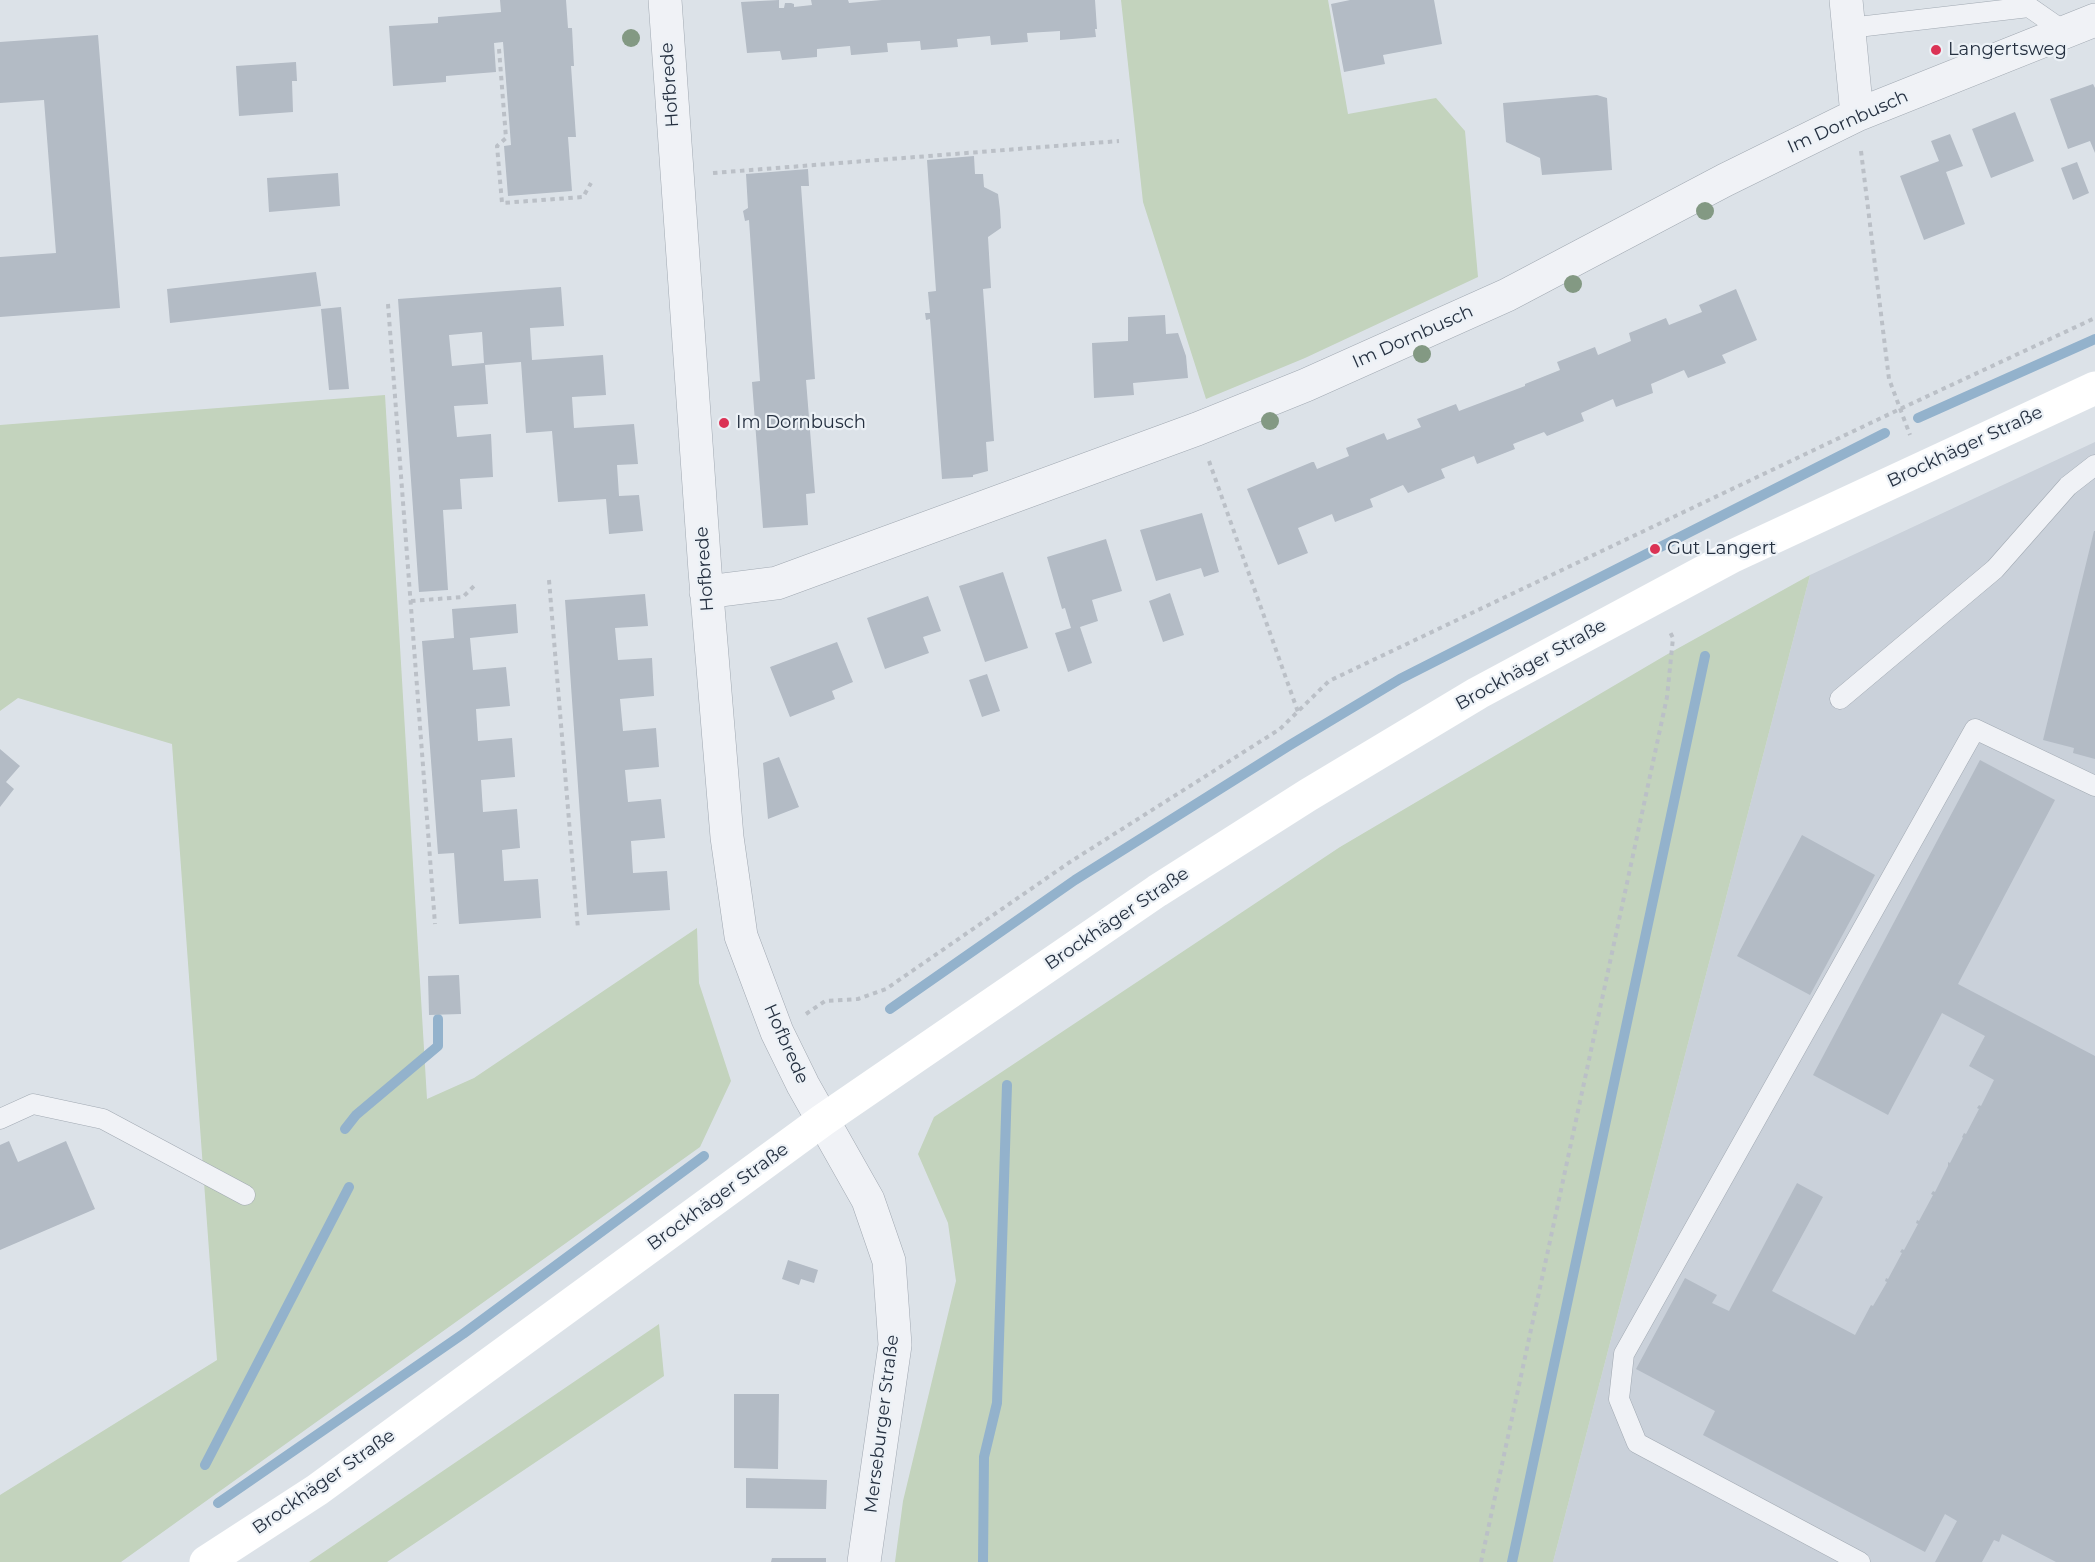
<!DOCTYPE html>
<meta charset="utf-8">
<style>
body{margin:0}
canvas{display:block;background:#dce2e8}
</style>
<canvas width="2095" height="1562"></canvas>
<script>
const ctx = document.querySelector('canvas').getContext('2d');
ctx.lineJoin = 'round';
function paint(path, color) { ctx.fillStyle = color; ctx.fill(path, 'evenodd'); }
function trace(path, color, width, dash) { ctx.strokeStyle = color; ctx.lineWidth = width; ctx.lineCap = dash ? 'butt' : 'round'; ctx.setLineDash(dash || []); ctx.stroke(path); }
function write(font, color, halo, rows, align = 'center') {
  ctx.font = font + ' Montserrat,sans-serif'; ctx.lineWidth = 4.5; ctx.setLineDash([]); ctx.textBaseline = 'middle'; ctx.strokeStyle = halo; ctx.fillStyle = color; for (const [text, x, y, turn = 0] of rows) {
    ctx.save(); ctx.translate(x, y); ctx.rotate((+turn || 0) * Math.PI / 180); ctx.textAlign = isNaN(turn) ? turn : align; if (halo) ctx.strokeText(text, 0, 0); ctx.fillText(text, 0, 0); ctx.restore();
  }
}
paint(new Path2D(`
 M2095 442V1562H1553L1810 575Z`), '#cad1da');
paint(new Path2D(`
 M1121 0H1328L1348 114 1436 98 1465 131 1478 277 1305 358 1206 399 1143 202Z
 M385 395 427 1099 474 1078 697 928 699 983 731 1081 700 1147 121 1562H0V1495L217 1360 172 744 18 698 0 711V425Z
 M1810 575 1553 1562H895L903 1501 956 1281 948 1223 918 1154 934 1117 1340 847 1666 655Z
 M659 1324 664 1376 387 1562H309Z`), '#c3d3bd');
trace(new Path2D(`
 M1918 418 2095 339
 M890 1009 1075 880 1290 745 1400 679 1885 433
 M345 1129 356 1115 438 1046V1019
 M205 1465 349 1187
 M218 1503 463 1334 704 1156
 M983 1562 984 1457 997 1403 1007 1085
 M1512 1562 1705 656`), '#93b2cc', 10);
paint(new Path2D(`
 M500 0H566L568 28H572L574 66H571L576 137H568L572 191 508 196 504 146 511 145 503 42 494 43 496 72 446 76V82L393 86 389 26 438 23V17L501 12Z
 M779 0V8H784L785 3H791L794 4V7L812 5 811 0H848L849 3 882 0H1095L1097 29H1095L1096 37 1060 40V31L1027 33 1028 42 991 45 990 36 957 39 958 47 921 50 920 41 887 43 888 52 852 55H851L850 46 817 49V57L782 60 780 51 747 53 741 2Z
 M1350 0H1434L1442 44 1383 55 1385 64 1344 72 1331 4Z
 M98 35 120 308 0 317V257L56 253 44 100 0 103V42Z
 M296 62 297 81H292L293 112 239 116 236 66Z
 M2093 84 2095 88V153L2090 141 2068 149 2050 99Z
 M1597 95 1607 98 1612 170 1542 175 1540 158 1506 142 1503 103Z
 M2015 112 2034 161 1991 178 1972 129Z
 M1950 134 1963 166 1946 172 1965 224 1924 240 1900 176 1939 161 1931 141Z
 M974 156 975 174H983L984 187 998 194 1000 210 1001 228 988 237 991 288 983 289 994 441 986 442 988 471 973 475V477L942 479 931 331 930 319 926 320 925 313H930L928 292 936 291 927 160Z
 M2077 162 2089 193 2073 200 2061 168Z
 M808 169 809 186H801L815 379 806 380 815 493 806 494 808 525 763 528 752 382 760 381 749 220 745 221 743 211 748 208 746 174Z
 M338 173 340 206 269 212 267 178Z
 M316 272 321 306 170 323 167 289Z
 M561 287 564 326 530 328 532 360 603 355 606 395 572 397 574 428 634 424 638 464 617 465 619 496 639 495 643 531 609 534 606 499 558 502 552 431 526 433 521 362 485 365 488 404 454 406 457 437 491 434 493 477 460 479 462 509 443 510 448 590 419 592 398 299ZM482 332 484 363 452 366 449 335Z
 M1736 289 1757 340 1722 355 1726 363 1688 378 1684 370 1651 384 1653 393 1616 407 1613 399 1581 413 1584 421 1547 436 1544 432 1513 444 1515 449 1477 464 1474 456 1441 469 1445 478 1408 493 1403 485 1370 499 1373 507 1335 522 1332 514 1298 528 1308 553 1278 565 1247 489 1312 462H1314L1317 469 1349 456 1346 448 1384 433 1387 440 1421 427 1417 419 1456 404 1459 411 1525 386V384L1560 370 1557 362 1595 347 1598 355 1631 341 1629 333 1666 318 1669 325 1702 312 1699 305Z
 M341 307 349 389 329 390 321 309Z
 M1165 315 1166 334 1178 333 1186 356 1188 378 1133 383 1134 395 1094 398 1092 343 1128 341V317Z
 M1202 513 1219 572 1204 577 1201 568 1156 581 1140 530Z
 M2094 531H2095V759L2073 753 2074 748 2043 740Z
 M1106 539 1122 591 1092 600 1098 621 1080 627 1092 663 1068 672 1055 633 1071 628 1065 608 1062 609 1047 557Z
 M1003 572 1028 648 985 662 959 586Z
 M1170 593 1184 635 1163 642 1149 601Z
 M645 594 648 626 615 628 618 660 652 658 654 696 620 699 623 731 656 728 659 767 625 770 628 802 661 799 665 838 631 841 633 873 667 871 670 910 587 915 565 600Z
 M928 596 941 631 923 637 929 653 885 669 867 618Z
 M516 604 518 633 470 638 473 670 506 667 510 706 476 709 478 741 512 738 515 777 481 780 483 812 517 809 520 848 502 850 504 881 538 879 541 918 459 924 454 853 438 854 422 641 454 638 452 609Z
 M837 642 853 682 832 691 835 699 790 717 770 667Z
 M987 674 1000 711 982 717 969 680Z
 M0 749 20 766 6 782 14 789 0 807Z
 M779 757 799 807 768 819 763 763Z
 M1980 760 2055 800 1958 984 2095 1056V1562H2056L2002 1534 1999 1542 1994 1540 1982 1562H1935L1957 1521 1945 1514 1925 1552 1703 1435 1715 1411 1636 1369 1685 1278 1717 1295 1712 1303 1729 1311 1797 1183 1823 1197 1772 1291 1855 1335 1871 1305 1873 1306 1887 1282 1885 1281 1886 1278 1888 1279 1902 1253 1900 1252 1902 1249 1904 1250 1918 1224 1916 1223 1917 1220 1919 1221 1933 1195 1931 1194 1933 1191 1935 1192 1948 1166V1162L1950 1163 1963 1138 1962 1137 1964 1133 1966 1134 1979 1109 1977 1108 1979 1105 1981 1106 1994 1080 1969 1066 1985 1036 1942 1013 1888 1115 1813 1075Z
 M1802 835 1875 875 1810 995 1737 956Z
 M459 975 461 1014 429 1015 428 976Z
 M9 1141 18 1162 66 1141 95 1209 0 1250V1145Z
 M788 1260 818 1270 814 1283 801 1279 799 1285 782 1279Z
 M734 1394H779L778 1469 734 1468Z
 M746 1478 827 1480 826 1509 746 1508Z
 M772 1558H826V1562H771Z`), '#b3bbc5');
const lane = new Path2D(`
 M1849 28 2029 7 2065 32
 M1840 699 1995 569 2068 486 2095 465
 M0 1119 33 1104 103 1119 245 1195
 M1860 1562 1637 1443 1619 1399 1624 1354 1975 729 2095 786`);
const street = new Path2D(`
 M665 0 705 571 727 837 741 936 777 1032 803 1085 868 1200 889 1261 895 1345 864 1562
 M1846 0 1857 115
 M706 592 777 583 1197 429 1306 385 1507 295 1725 180 1857 115 2095 20`);
trace(lane, '#a1a9b2', 21);
trace(street, '#a1a9b2', 34);
trace(new Path2D(`
 M499 49 506 138 497 146 502 203 583 197 591 183
 M1861 151 1889 379 1910 435
 M713 173 1119 141
 M388 304 435 924
 M1209 461 1298 712
 M549 580 578 929
 M411 601 463 597 475 585
 M806 1014 825 1001 858 999 886 989 1070 862 1280 729 1329 681 1900 409 2095 318
 M1481 1562 1667 697 1673 638 1669 630`), '#bbc0c7', 4, [4.5, 4.5]);
trace(lane, '#f0f2f6', 20);
trace(street, '#f0f2f6', 33);
trace(new Path2D(`
 M206 1562 317 1490 823 1120 1157 891 1308 795 1478 693 1733 556 2095 388`), '#fff', 33);
ctx.fillStyle = '#839983';
for (const [x, y] of [
 [631,38],
 [1705,211],
 [1573,284],
 [1422,354],
 [1270,421]
]) { ctx.beginPath(); ctx.arc(x, y, 9, 0, 2 * Math.PI); ctx.fill(); }
for (const [x, y, r, color] of [
 [1936,50,6,"#db3355"],
 [724,423,6,"#db3355"],
 [1655,549,6,"#db3355"]
]) { const dot = new Path2D(); dot.arc(x, y, r, 0, 2 * Math.PI); ctx.fillStyle = color; ctx.fill(dot); trace(dot, '#ecf1f6', 2); }
write('18px', '#253040', '#ecf1f6', [
 ["Langertsweg",1948,50],
 ["Im Dornbusch",736,423],
 ["Gut Langert",1667,549]
], 'left');
write('18px', '#253040', '#ecf1f6', [
 ["Hofbrede",670,85,-94],
 ["Im Dornbusch",1848,122,-24],
 ["Im Dornbusch",1413,337,-24],
 ["Brockhäger Straße",1965,447,-25],
 ["Hofbrede",705,569,-94],
 ["Brockhäger Straße",1531,665,-29],
 ["Brockhäger Straße",1117,919,-34],
 ["Hofbrede",786,1044,66],
 ["Brockhäger Straße",718,1197,-36],
 ["Merseburger Straße",882,1424,-83],
 ["Brockhäger Straße",324,1482,-35]
]);
</script>
